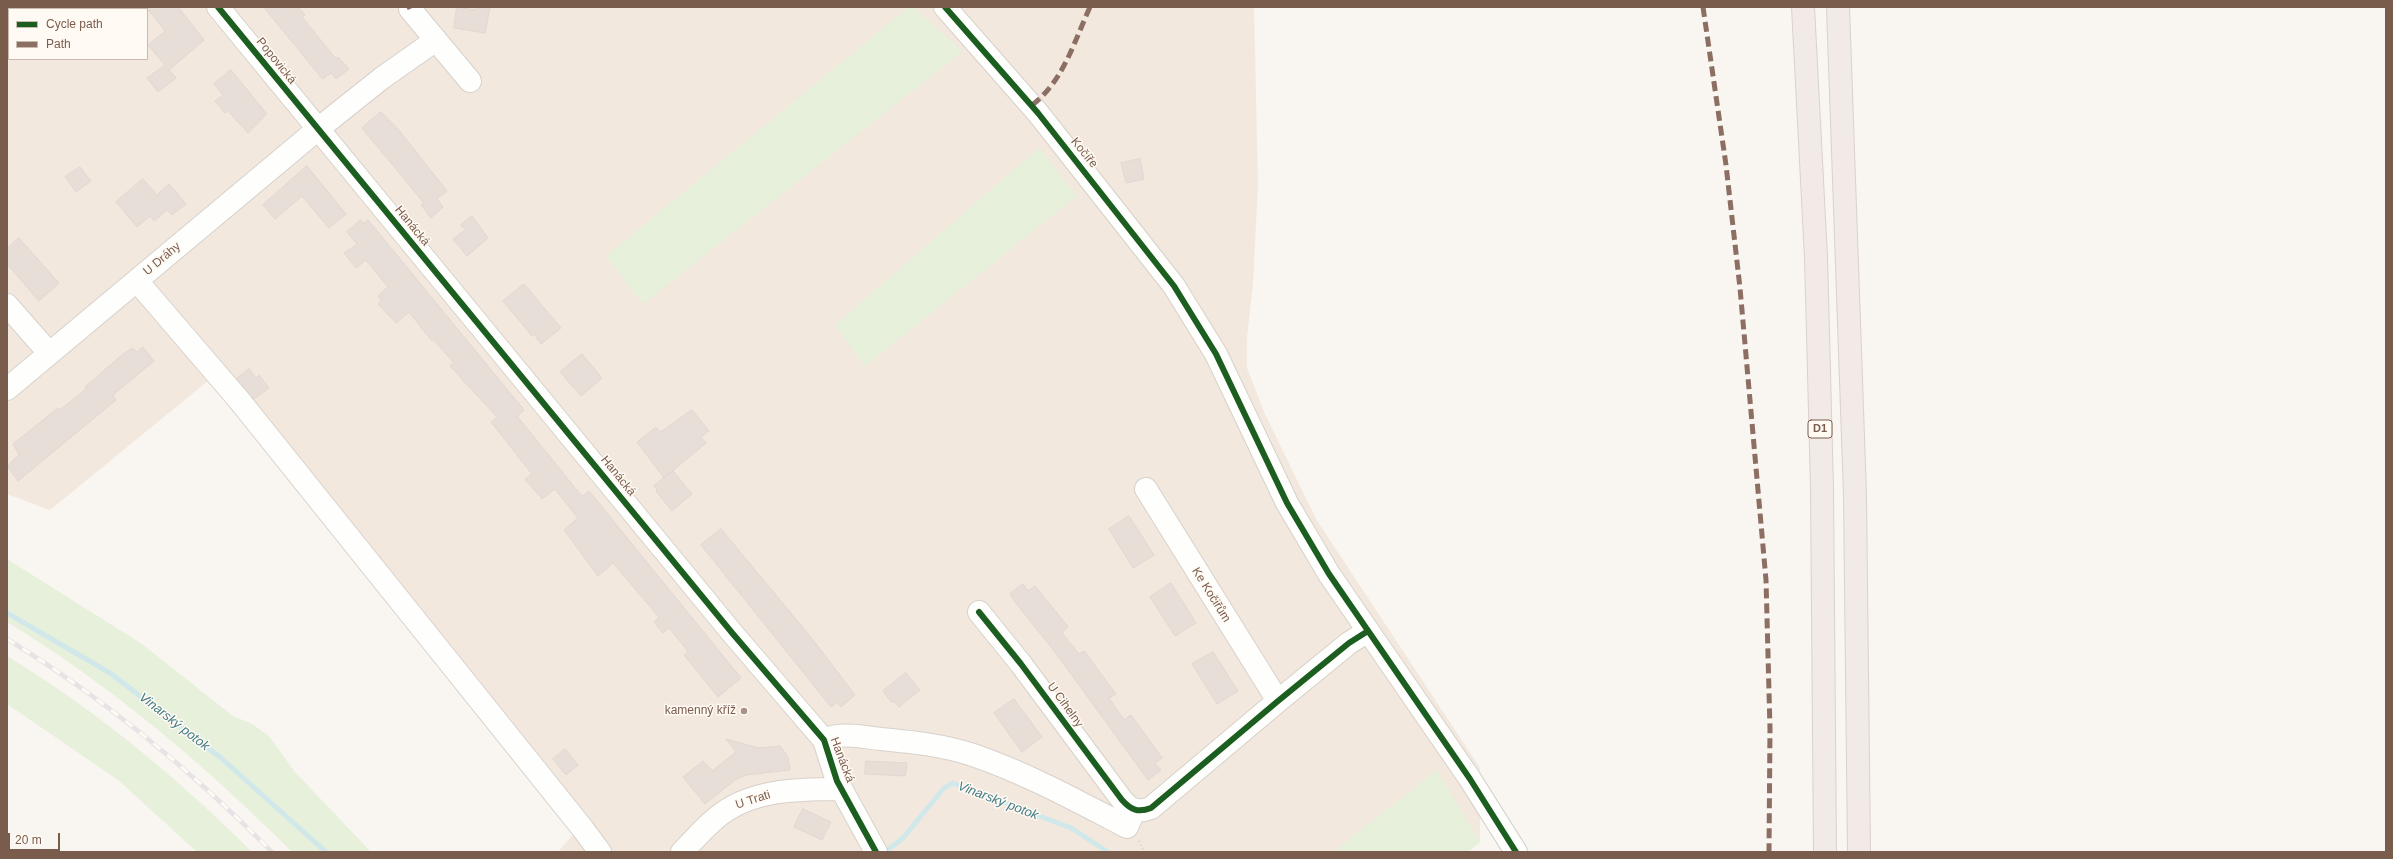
<!DOCTYPE html>
<meta charset="utf-8">
<style>
body{margin:0}
#map{position:relative;width:2393px;height:859px;overflow:hidden;background:#f9f5f0;font-family:Arial,sans-serif}
canvas{display:block}
.frame{position:absolute;inset:0;border:8px solid #7a5c4d;pointer-events:none}
.legend{position:absolute;left:8px;top:8px;width:140px;height:52px;box-sizing:border-box;background:#fffaf3;border:1px solid #cabbb1;margin:0;padding:5px 7px;list-style:none;font-size:12px;color:#7a5c4d}
.legend li{display:flex;align-items:center;gap:8px;height:20px}
.legend b{width:20px;border:1px solid #cabbb1}
.scale{position:absolute;left:8px;top:833px;width:52px;height:18px;box-sizing:border-box;border:2px solid #7a5c4d;border-top:0;padding-left:5px;font-size:12px;line-height:14px;white-space:nowrap;color:#7a5c4d;-webkit-text-stroke:3px #fffaf3;paint-order:stroke}
</style>
<div id="map">
<canvas width="2393" height="859"></canvas>
<div class="frame"></div>
<ul class="legend">
<li><b style="height:5px;background:#1b5e20"></b>Cycle path</li>
<li><b style="height:5px;background:#8d6e63"></b>Path</li>
</ul>
<div class="scale">20 m</div>
</div>
<script>
const ctx = document.querySelector('canvas').getContext('2d');
ctx.lineJoin = 'round';
function paint(path, color) { ctx.fillStyle = color; ctx.fill(path, 'evenodd'); }
function trace(path, color, width, dash) { ctx.strokeStyle = color; ctx.lineWidth = width; ctx.lineCap = dash ? 'butt' : 'round'; ctx.setLineDash(dash || []); ctx.stroke(path); }
function write(font, color, halo, rows, align = 'center') {
  ctx.font = font + ' Arial,sans-serif'; ctx.lineWidth = 3; ctx.setLineDash([]); ctx.textBaseline = 'middle'; ctx.strokeStyle = halo; ctx.fillStyle = color; for (const [text, x, y, turn = 0] of rows) {
    ctx.save(); ctx.translate(x, y); ctx.rotate((+turn || 0) * Math.PI / 180); ctx.textAlign = isNaN(turn) ? turn : align; if (halo) ctx.strokeText(text, 0, 0); ctx.fillText(text, 0, 0); ctx.restore();
  }
}
paint(new Path2D(`
 M7 7H1254L1258 185 1253 283 1247 337V368L1264 412 1316 519 1480 768V842L1468 852H558L576 831 406 618 209 380 50 510 7 494ZM9 9H147V59H9Z`), '#f2e8de');
paint(new Path2D(`
 M909 7H913L963 51 643 304 606 256Z
 M1039 148 1077 196 865 366 835 325Z
 M7 559 142 644 233 716 252 724 269 736 294 771 371 852H292C205 765 112 686 7 622Z
 M7 656C96 710 178 778 252 852H197L118 780 7 704Z
 M1437 770 1480 842 1468 852H1333Z`), '#e7f0db');
trace(new Path2D(`
 M7 613 110 673 221 758 326 852
 M885 852 903 838 944 788 953 783 1071 828 1108 852`), '#d0e8ea', 5);
const building = new Path2D(`
 M146 7H178L204 40 169 70 176 78 158 92 147 78 165 65 148 45 165 31Z
 M264 7H298L305 15 302 17 336 59 338 57 349 69 336 79 331 73 323 79Z
 M457 7 475 10 476 7H490L485 33 454 28Z
 M231 70 267 114 248 133 228 111 225 113 215 101 223 95 214 84Z
 M381 112 398 129 447 191 437 199 443 207 431 218 421 205 424 203 362 128Z
 M1140 159 1144 179 1126 183 1121 163Z
 M307 166 346 214 329 228 302 196 275 219 263 205Z
 M80 167 91 181 76 192 65 177Z
 M143 179 157 195 169 184 186 204 172 215 167 210 154 221 150 216 137 227 116 202Z
 M472 216 488 238 467 256 453 239 465 230 461 225Z
 M361 220 363 224 368 220 524 410 517 416 580 494 583 496 589 491 741 678 718 697 684 655 688 651 669 628 663 633 654 622 659 617 613 563 598 576 564 530 578 518 555 489 542 499 525 479 532 474 491 422 497 417 450 366 454 363 434 340 432 341 409 312 396 323 378 304 381 301 378 296 388 287 366 260 356 268 344 253 357 244 347 232Z
 M19 238 59 283 39 301 7 264V249Z
 M524 284 561 328 541 344 534 334 532 336 503 301Z
 M143 347 154 361 113 395 116 400 18 481 7 466 19 455 13 444 58 408 60 410 86 389 85 387 123 354 133 348 137 352Z
 M582 354 602 378 581 396 560 372Z
 M249 369 256 378 259 375 269 388 254 399 237 379Z
 M692 410 709 431 701 437 706 443 664 478 637 442 656 427 660 432Z
 M673 471 692 494 672 511 656 491 657 490 654 486Z
 M1129 516 1154 555 1133 568 1109 529Z
 M721 529 810 636 855 695 841 707 837 702 831 707 701 545Z
 M1171 583 1196 623 1175 636 1150 597Z
 M1023 584 1028 591 1035 586 1057 613 1068 627 1062 633 1079 654 1084 651 1116 694 1109 698 1124 720 1131 715 1162 758 1155 763 1161 770 1148 780 1055 652 1015 602 1010 594Z
 M1213 652 1238 691 1217 704 1192 664Z
 M906 673 920 690 899 707 895 702H891L883 691Z
 M1014 699 1042 737 1022 752 994 713Z
 M726 739 759 748 780 746 788 757 790 770 746 775 735 780 705 804 683 777 703 761 712 771 736 752Z
 M565 749 578 765 566 775 553 759Z
 M866 761 907 763 905 776 865 774Z
 M803 809 831 822 822 840 794 827Z`);
paint(building, '#e6ded7');
trace(building, '#e2d8d2', 1);
const minor = new Path2D(`
 M218 7 733 634 824 740 837 781 876 852
 M945 7 1038 113 1174 286 1216 354 1287 503 1329 574 1470 779 1516 852
 M410 9 470 81
 M137 281 239 400 583 829 600 852
 M7 305 49 353
 M7 389 318 129 382 78 436 40
 M1146 489 1278 701
 M979 612 1021 664 1122 800C1131 810 1138 813 1151 808L1278 701 1349 643 1368 631
 M824 740C841 732 862 737 881 739 912 742 943 745 973 755 1026 773 1077 801 1127 827L1134 811
 M682 852C693 841 703 829 715 819 749 789 798 789 841 789`);
const highway = new Path2D(`
 M1803 7 1816 257 1822 488 1825 852
 M1838 7 1855 495 1859 852`);
trace(minor, '#d7d1cb', 24);
trace(highway, '#dad1cc', 24);
trace(new Path2D(`
 M1139 841 1144 852`), '#dcd5d0', 2.5, [1, 3]);
trace(minor, '#fefefd', 22);
trace(highway, '#f2eae7', 22);
const rail = new Path2D(`
 M7 639C104 698 192 771 272 852`);
trace(rail, '#e6e3e7', 4.5);
trace(rail, '#fffaf3', 3, [9]);
trace(new Path2D(`
 M409 7 410 9
 M1703 7 1726 165 1740 288 1766 580 1770 729 1769 852
 M1032 105C1063 82 1074 42 1090 7`), '#8d6e63', 5, [10, 5]);
trace(new Path2D(`
 M218 7 733 634 824 740 837 781 876 852
 M945 7 1038 113 1174 286 1216 354 1287 503 1329 574 1470 779 1516 852
 M979 612 1021 664 1122 800C1131 810 1138 813 1151 808L1278 701 1349 643 1368 631`), '#1b5e20', 6);
for (const [x, y, r, color] of [
 [744,711,4,"#a69286"]
]) { const dot = new Path2D(); dot.arc(x, y, r, 0, 2 * Math.PI); ctx.fillStyle = color; ctx.fill(dot); trace(dot, '#fffaf3', 1.5); }
for (const [x, y, w] of [
 [1820,429,24]
]) { const box = new Path2D(); box.roundRect(x - w / 2, y - 9, w, 18, 3); ctx.fillStyle = '#fffaf3'; ctx.fill(box); trace(box, '#7a5c4d', 1); }
write('bold 11px', '#7a5c4d', null, [
 ["D1",1820,429]
]);
write('12px', '#7a5c4d', '#fffaf3', [
 ["Popovická",276,61,51],
 ["Kočíře",1084,153,51],
 ["Hanácká",412,226,51],
 ["U Dráhy",162,259,-40],
 ["Hanácká",618,476,51],
 ["Ke Kočiřům",1211,595,58],
 ["U Cihelny",1065,705,54],
 ["Hanácká",842,760,69],
 ["U Trati",753,800,-18]
]);
write('12px', '#7a5c4d', '#fffaf3', [
 ["kamenný kříž",736,711]
], 'right');
write('italic 13px', '#437c86', '#fffaf3', [
 ["Vinarský potok",174,722,38],
 ["Vinarský potok",998,801,21]
]);
</script>
